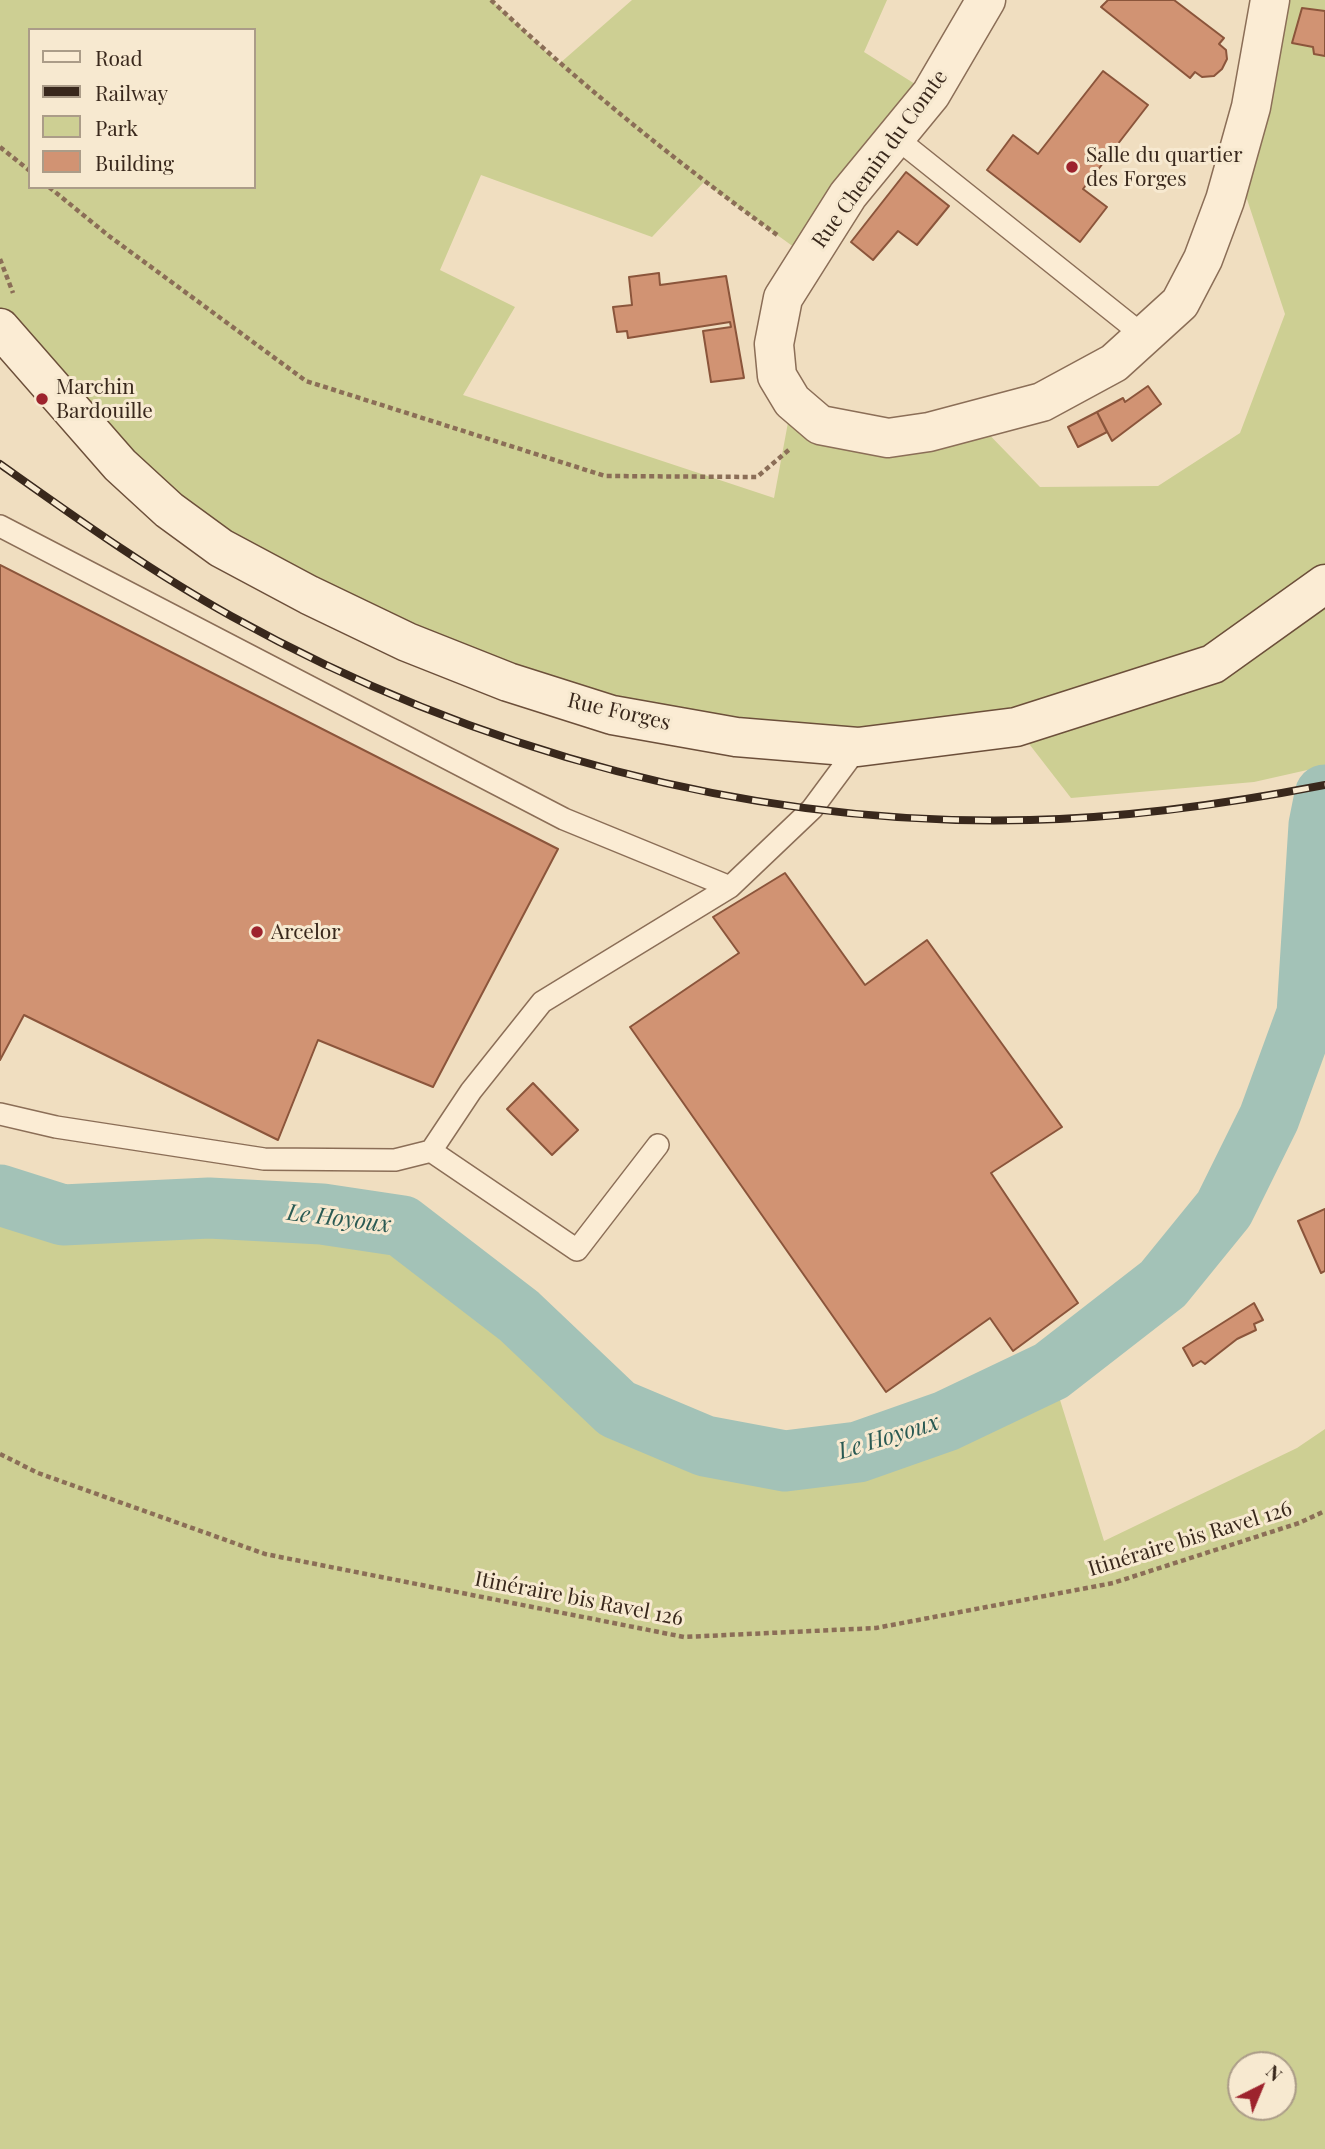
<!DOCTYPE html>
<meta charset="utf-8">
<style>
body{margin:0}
#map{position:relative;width:1325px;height:2149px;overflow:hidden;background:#f0dec0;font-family:"Playfair Display",serif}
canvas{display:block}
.legend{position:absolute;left:28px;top:28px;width:228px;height:161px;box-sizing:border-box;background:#f7e9d0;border:2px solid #ab9c88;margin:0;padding:9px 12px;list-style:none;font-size:21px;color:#39281c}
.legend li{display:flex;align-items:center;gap:14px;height:35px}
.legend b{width:35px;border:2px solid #ab9c88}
.north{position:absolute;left:1227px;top:2051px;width:70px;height:70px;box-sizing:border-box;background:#f7e9d0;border:2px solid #ab9c88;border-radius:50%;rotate:43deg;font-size:19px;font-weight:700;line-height:28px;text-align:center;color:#39281c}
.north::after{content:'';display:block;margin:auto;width:24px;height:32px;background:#9d232d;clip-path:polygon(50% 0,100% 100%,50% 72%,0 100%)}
</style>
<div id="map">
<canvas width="1325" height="2149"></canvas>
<ul class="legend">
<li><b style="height:9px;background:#fbecd4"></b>Road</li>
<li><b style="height:9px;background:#39281c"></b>Railway</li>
<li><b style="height:19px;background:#cdcf93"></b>Park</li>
<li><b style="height:19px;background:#d19373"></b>Building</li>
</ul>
<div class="north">N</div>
</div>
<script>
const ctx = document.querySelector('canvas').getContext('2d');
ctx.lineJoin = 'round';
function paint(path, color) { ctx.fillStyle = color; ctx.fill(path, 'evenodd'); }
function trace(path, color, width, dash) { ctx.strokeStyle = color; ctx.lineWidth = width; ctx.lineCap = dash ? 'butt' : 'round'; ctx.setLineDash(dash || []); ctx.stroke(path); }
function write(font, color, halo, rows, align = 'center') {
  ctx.font = font + ' "Playfair Display",serif'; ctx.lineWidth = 6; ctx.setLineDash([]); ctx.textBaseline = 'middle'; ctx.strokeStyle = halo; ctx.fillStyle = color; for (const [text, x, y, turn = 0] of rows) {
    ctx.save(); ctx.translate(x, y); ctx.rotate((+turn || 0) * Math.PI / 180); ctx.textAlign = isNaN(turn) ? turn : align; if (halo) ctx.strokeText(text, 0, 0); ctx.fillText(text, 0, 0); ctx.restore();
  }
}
paint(new Path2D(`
 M0 0H491L559 64 632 0H887L864 52 931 94 809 258 704 182 652 237 481 175 440 270 515 307 463 395 774 498 792 401 820 425 976 421 1040 487 1158 486 1240 433 1285 314 1235 163 1270 0H1325V766L1254 782 1071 798 1016 727 858 747 612 715 221 548 0 328ZM30 30H254V187H30Z
 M0 1195 63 1215 209 1208 322 1214 402 1226 519 1316 617 1409 705 1446 785 1461 858 1452 946 1421 1051 1371 1104 1541 1297 1448 1325 1429V2149H0ZM1241 2065H1283V2107H1241Z`), '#cdcf93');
trace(new Path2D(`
 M0 1195 63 1215 209 1208 322 1214 402 1226 519 1316 617 1409 705 1446 785 1461 858 1452 946 1421 1051 1371 1163 1284 1224 1209 1269 1118 1307 1014 1319 825 1325 795`), '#a3c2b7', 61);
const building = new Path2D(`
 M1108 0H1174L1224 38 1219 44 1226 50 1227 59 1222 69 1214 76 1202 77 1195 72 1190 78 1101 7Z
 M1302 8 1325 11V56L1314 54 1313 47 1292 43Z
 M1103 71 1148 105 1083 189 1107 207 1080 242 987 170 1013 135 1038 154Z
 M906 172 949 206 917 245 898 231 873 260 851 242Z
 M659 273 660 285 726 276 744 378 711 382 703 331 731 327 730 322 628 338 627 331 617 332 613 307 632 305 629 277Z
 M1148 386 1161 404 1112 441 1097 412 1123 398 1125 402Z
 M1097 412 1107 432 1078 447 1068 427Z
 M0 565 558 849 433 1087 318 1040 278 1140 24 1015 0 1060Z
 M785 873 865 985 927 940 1062 1127 991 1173 1078 1303 1013 1351 990 1318 886 1392 630 1027 739 953 713 917Z
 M533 1083 578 1130 552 1155 507 1109Z
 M1325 1209V1271L1321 1273 1298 1221Z
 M1254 1303 1263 1320 1254 1324 1256 1330 1237 1339 1205 1364 1201 1361 1193 1366 1183 1348Z`);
paint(building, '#d19373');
trace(building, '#8b553b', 2);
const lane = new Path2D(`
 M895 137 1144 336
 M0 526 564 819 730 887
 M0 1114 56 1127 264 1159 395 1160 431 1151
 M658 1145 577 1250 431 1151 471 1091 542 1002 730 887 812 809 858 747`);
const street = new Path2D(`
 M986 0 931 94 848 195 783 298 774 344 777 376 792 401 820 425 888 438 929 432 1042 402 1114 363 1180 303 1203 259 1225 200 1251 107 1270 0`);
const secondary = new Path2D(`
 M0 328 120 465 169 510 221 548 309 595 407 642 508 682 612 715 736 737 858 747 1016 727 1213 664 1325 584`);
trace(lane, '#8b6e57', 24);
trace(street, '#8b6e57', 41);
trace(secondary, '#6c4f3a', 41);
trace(new Path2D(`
 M491 0C583 87 678 163 780 237
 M0 147 30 171
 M49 187 109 236 306 381 605 476 757 477 791 448
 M0 259 13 293
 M0 1454 38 1473 265 1554 684 1637 876 1628 1113 1583 1299 1523 1325 1511`), '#8b6e57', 4.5, [5, 3.5]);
trace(lane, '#fbecd4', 21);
trace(street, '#fbecd4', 38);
trace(secondary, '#fbecd4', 38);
const rail = new Path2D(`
 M0 464C75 517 150 571 231 616 474 751 751 827 1030 820 1130 818 1227 804 1325 785`);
trace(rail, '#39281c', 8);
trace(rail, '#f7e9d0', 5, [16]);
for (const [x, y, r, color] of [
 [1072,167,7,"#9d232d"],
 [42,399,7,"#9d232d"],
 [257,932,7,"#9d232d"]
]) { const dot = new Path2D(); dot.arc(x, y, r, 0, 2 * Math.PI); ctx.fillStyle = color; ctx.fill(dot); trace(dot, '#f7e9d0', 2.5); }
write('21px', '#39281c', '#f7e9d0', [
 ["Salle du quartier",1086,155],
 ["des Forges",1086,179],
 ["Marchin",56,387],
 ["Bardouille",56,411],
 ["Arcelor",271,932]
], 'left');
write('21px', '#39281c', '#f7e9d0', [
 ["Rue Chemin du Comte",880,159,-54],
 ["Rue Forges",619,712,13],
 ["Itinéraire bis Ravel 126",1190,1539,-17],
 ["Itinéraire bis Ravel 126",579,1599,11]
]);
write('italic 23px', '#2a5a53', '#f7e9d0', [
 ["Le Hoyoux",339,1219,7],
 ["Le Hoyoux",889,1437,-17]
]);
</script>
